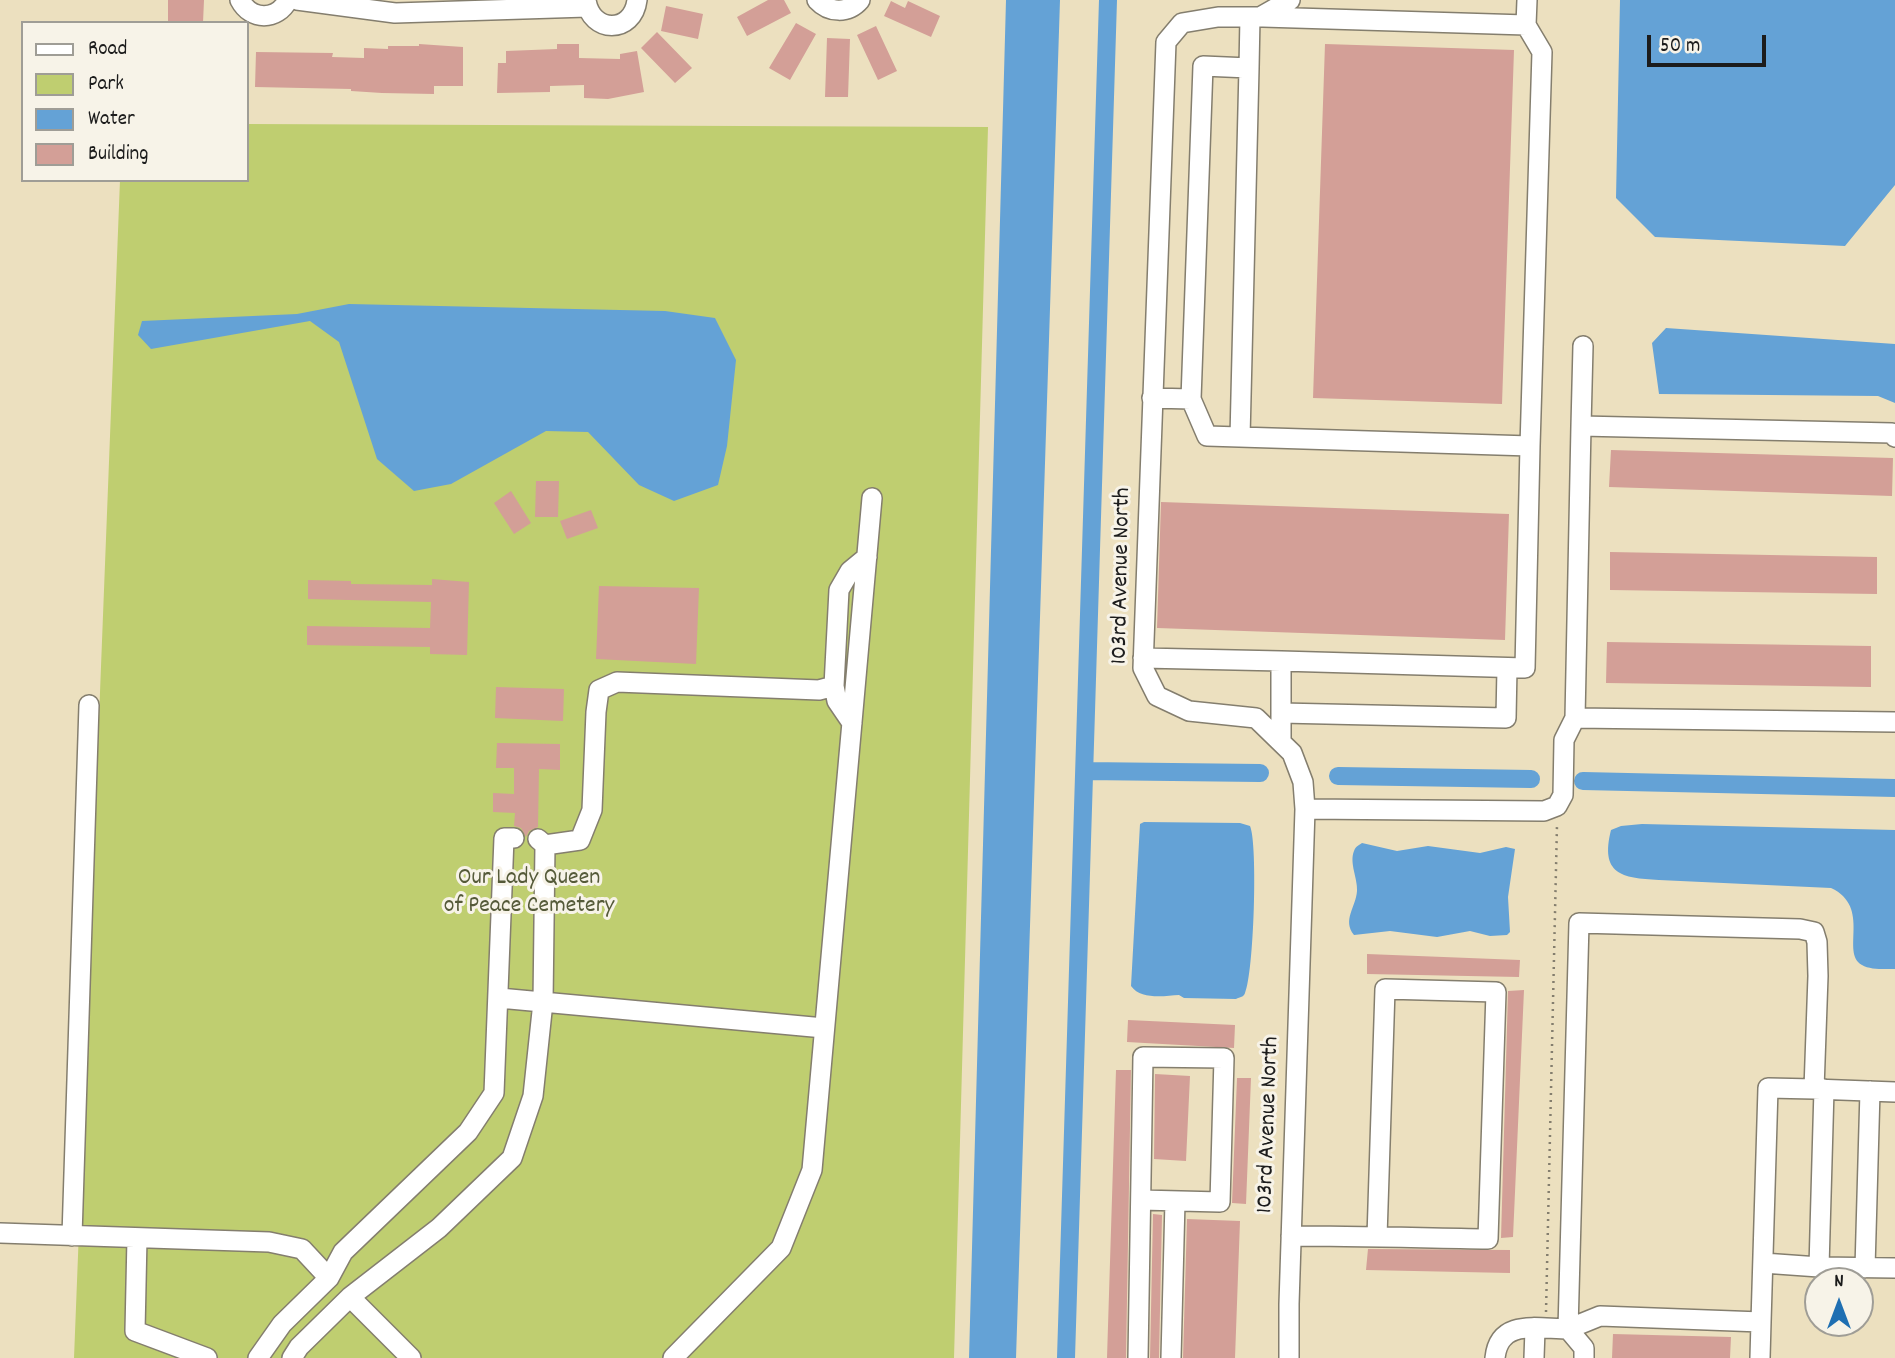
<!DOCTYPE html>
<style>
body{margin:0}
#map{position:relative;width:1895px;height:1358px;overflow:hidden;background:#ece0bf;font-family:Dekko,sans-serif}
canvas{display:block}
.legend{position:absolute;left:21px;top:21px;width:228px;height:161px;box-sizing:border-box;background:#f7f3e8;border:2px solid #9f9d96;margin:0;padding:9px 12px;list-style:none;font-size:21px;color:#1c1c1c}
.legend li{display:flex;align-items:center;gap:14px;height:35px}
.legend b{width:35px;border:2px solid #9f9d96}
.north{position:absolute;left:1804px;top:1267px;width:70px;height:70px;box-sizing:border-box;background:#f7f3e8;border:2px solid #9f9d96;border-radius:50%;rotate:0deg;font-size:19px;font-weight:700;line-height:28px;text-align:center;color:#1c1c1c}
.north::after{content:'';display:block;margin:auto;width:24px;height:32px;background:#1f6fb2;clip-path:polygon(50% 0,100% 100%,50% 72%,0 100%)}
.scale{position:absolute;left:1647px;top:35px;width:119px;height:32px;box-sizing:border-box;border:4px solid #1c1c1c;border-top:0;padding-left:9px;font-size:21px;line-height:24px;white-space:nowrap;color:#1c1c1c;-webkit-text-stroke:5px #f7f3e8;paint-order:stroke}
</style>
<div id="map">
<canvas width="1895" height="1358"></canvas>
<ul class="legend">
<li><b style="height:9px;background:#fff"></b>Road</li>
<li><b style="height:19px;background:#bfce70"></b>Park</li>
<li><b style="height:19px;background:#64a2d6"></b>Water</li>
<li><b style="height:19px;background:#d39f97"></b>Building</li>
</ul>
<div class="north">N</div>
<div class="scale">50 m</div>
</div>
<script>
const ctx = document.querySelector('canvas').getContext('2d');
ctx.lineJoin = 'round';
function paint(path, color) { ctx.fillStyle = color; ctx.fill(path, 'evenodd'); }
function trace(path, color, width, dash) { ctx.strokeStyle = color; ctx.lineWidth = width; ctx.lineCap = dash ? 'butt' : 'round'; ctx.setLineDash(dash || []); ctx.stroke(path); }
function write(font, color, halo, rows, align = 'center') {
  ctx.font = font + ' Dekko,sans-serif'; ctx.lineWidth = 6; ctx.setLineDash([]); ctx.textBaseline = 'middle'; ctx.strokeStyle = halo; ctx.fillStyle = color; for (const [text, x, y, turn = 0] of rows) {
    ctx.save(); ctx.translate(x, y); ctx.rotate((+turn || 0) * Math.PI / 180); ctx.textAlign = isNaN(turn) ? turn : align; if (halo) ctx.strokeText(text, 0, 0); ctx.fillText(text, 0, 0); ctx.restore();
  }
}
paint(new Path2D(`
 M247 124 988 127 954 1358H74L120 180H247Z`), '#bfce70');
paint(new Path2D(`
 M1006 0H1060L1016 1358H969Z
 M1620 0H1895V185L1845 246 1655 237 1616 198Z
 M349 304 665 311 715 318 736 360 727 446 718 485 674 501 639 485 588 432 546 431 451 484 414 491 377 459 339 342 310 321 151 349 138 335 142 321 297 314Z
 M1666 328 1895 344V403L1878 396 1659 394 1652 343Z
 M1144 822 1240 823 1250 826C1258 844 1254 974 1245 993 1244 997 1240 997 1236 999L1184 998 1179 995C1164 996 1141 1000 1131 986L1140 824Z
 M1642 824 1895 830V969C1885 969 1870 970 1862 965 1840 953 1872 907 1831 888L1659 880C1621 878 1600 874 1611 830L1621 826Z
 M1362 843 1397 851 1428 846 1480 853 1506 847 1515 849 1508 897 1510 932 1507 935 1490 936 1470 931 1437 937 1390 931 1354 935C1342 920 1356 907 1357 891 1358 879 1349 863 1354 851 1356 846 1358 846 1362 843Z`), '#64a2d6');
trace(new Path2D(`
 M1085 771 1260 773
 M1338 776 1531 779
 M1583 781 1895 788
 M1066 1358 1108 0`), '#64a2d6', 18);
paint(new Path2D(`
 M168 0H204L203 23H168Z
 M768 0H784L791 13 747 36 737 17Z
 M891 1 905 8 908 1 940 16 931 37 884 16Z
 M666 6 703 14 698 39 661 31Z
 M796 23 816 34 790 80 769 68Z
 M876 26 897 71 878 80 857 35Z
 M657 32 692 68 675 83 641 48Z
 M827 38 850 39 848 97H825Z
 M419 44 463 47V86H434V94L382 93 351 91V89L255 87 256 52 333 53 332 57 364 58V48L388 49V46H419Z
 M557 44H579V58L620 59V54L637 51 644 92 608 99 584 98V85L550 86V92L497 93 498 63H506V51L557 49Z
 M1325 44 1514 50 1502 404 1313 398Z
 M1611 450 1893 458 1892 496 1609 487Z
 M536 481H559L558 517H535Z
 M511 491 531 523 514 534 494 503Z
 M1161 502 1509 514 1505 640 1157 628Z
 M591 510 598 528 567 539 560 521Z
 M1610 552 1877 557V594L1610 590Z
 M432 579 469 582 467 655 430 654V647L307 645V626L430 628 431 602 308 599V580L351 581V584L432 585Z
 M599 586 699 588 696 664 596 659Z
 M1607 642 1871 646V687L1606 683Z
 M496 687 564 689 563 721 495 718Z
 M497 743 560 744V770L539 769 538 827 529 831 526 837 521 828 514 826 515 813 493 812V793L514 794V768H496Z
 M1367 954 1520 960 1519 977 1367 974Z
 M1524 990 1513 1237 1501 1238 1508 991Z
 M1128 1020 1235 1025 1234 1048 1127 1042Z
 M1116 1070H1131L1126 1358H1107Z
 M1155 1074 1190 1076 1186 1161 1154 1159Z
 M1237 1078H1251L1246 1204 1232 1203Z
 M1153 1214 1162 1215 1159 1358H1150Z
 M1187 1219 1240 1221 1235 1358H1183Z
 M1368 1249 1510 1250V1273L1366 1270Z
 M1613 1334 1731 1337 1730 1358H1612Z`), '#d39f97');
const minor = new Path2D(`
 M240 0C251 21 277 21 288 0
 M297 0 395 13 587 7
 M586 0C591 34 633 34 637 0
 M817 0C829 13 848 14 860 0
 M1250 17 1249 68 1203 66 1191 399 1207 436 1530 446 1525 668 1281 661V742
 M1263 17 1526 25 1542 52 1530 446
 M1526 25 1527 0
 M1152 398 1191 399
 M1581 426 1583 346
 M1240 437 1249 68
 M1143 658 1281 661
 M1281 713 1506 718 1507 668
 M1575 718 1895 722
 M852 723 837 701 834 686 839 590 850 571 867 557
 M1305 809 1544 811 1557 806 1563 795 1564 740 1575 718 1581 426 1892 433 1895 437
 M545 845 580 840 592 810 596 712 599 690 617 682 819 690 834 686
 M499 998 824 1028
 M1824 1089 1819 1267 1895 1268
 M0 1233 269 1242 302 1249 329 1278
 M72 1236 89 705
 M1291 1236C1357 1236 1422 1238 1488 1239L1496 992 1385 989 1377 1237
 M137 1238 135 1331 207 1358
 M1763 1263 1819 1267
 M1865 1268 1870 1091
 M350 1297 411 1358
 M258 1358 282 1324 329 1278 343 1252 468 1132 494 1093 504 838H514
 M292 1358 299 1347 350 1297 439 1228 512 1158 533 1096 543 1002 545 845 538 839
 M673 1358 781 1248 812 1170 872 498
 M1138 1358 1143 1057 1224 1058 1220 1202 1141 1200
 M1171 1358 1175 1201
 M1289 1358V1304L1305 809 1303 782 1292 753 1256 718 1189 711 1157 696 1143 668 1166 42 1182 23 1218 17H1260L1290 0
 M1495 1358C1499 1318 1538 1329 1568 1329L1579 923 1800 929 1814 932 1817 942 1818 976 1814 1089 1895 1092
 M1534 1358 1535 1329
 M1584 1358V1348L1568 1329 1600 1316 1761 1322 1768 1088 1814 1089
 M1760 1358 1761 1322`);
trace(minor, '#847e6e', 22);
trace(new Path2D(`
 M1546 1312 1557 825`), '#847e6e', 2.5, [2, 5]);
trace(minor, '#fff', 19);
write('24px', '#1c1c1c', '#f7f3e8', [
 ["103rd Avenue North",1123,576,-89],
 ["103rd Avenue North",1270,1125,-88]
]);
write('24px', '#555a39', '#f7f3e8', [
 ["Our Lady Queen",529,880],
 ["of Peace Cemetery",529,908]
]);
</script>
